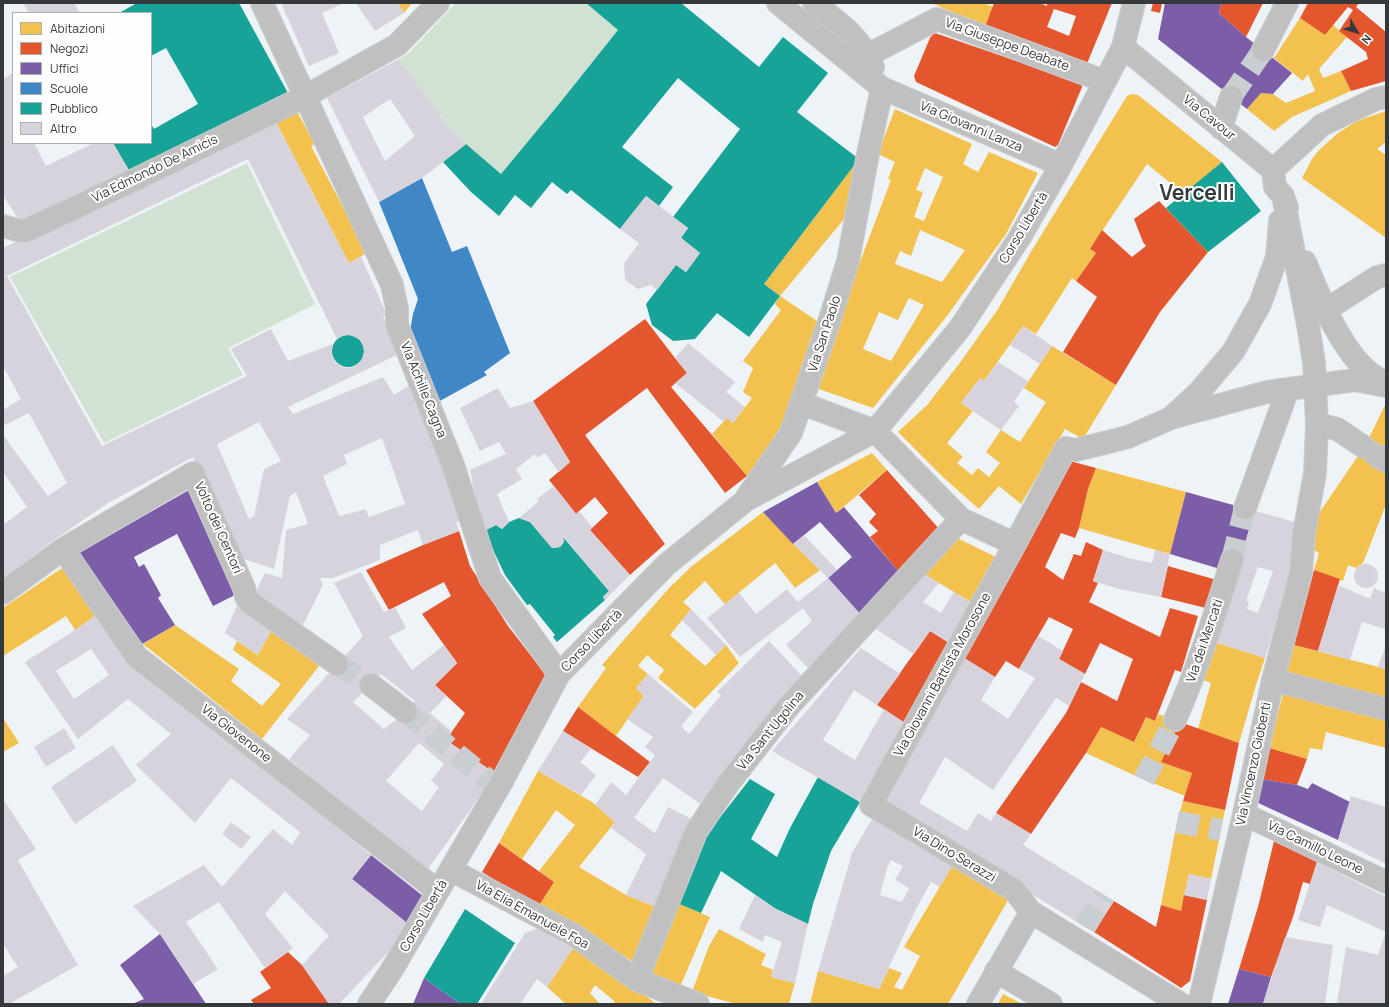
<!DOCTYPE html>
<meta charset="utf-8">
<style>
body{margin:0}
#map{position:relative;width:1389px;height:1007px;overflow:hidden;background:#eef3f8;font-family:Manrope,sans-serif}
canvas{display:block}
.frame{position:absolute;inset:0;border:4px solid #36393c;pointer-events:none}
.legend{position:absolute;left:12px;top:12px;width:140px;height:132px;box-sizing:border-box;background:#fefefe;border:1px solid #aeafb0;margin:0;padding:5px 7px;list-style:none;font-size:12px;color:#36393c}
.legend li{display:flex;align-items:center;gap:8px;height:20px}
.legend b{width:20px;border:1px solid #aeafb0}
.north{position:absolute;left:1337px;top:12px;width:40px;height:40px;-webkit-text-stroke:3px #fefefe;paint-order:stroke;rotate:128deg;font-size:11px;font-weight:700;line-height:16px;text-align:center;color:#36393c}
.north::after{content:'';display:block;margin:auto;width:14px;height:18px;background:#36393c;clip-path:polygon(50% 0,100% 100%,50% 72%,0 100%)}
</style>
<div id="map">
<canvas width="1389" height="1007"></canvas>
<div class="frame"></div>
<ul class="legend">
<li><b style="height:11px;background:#f2c14e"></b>Abitazioni</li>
<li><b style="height:11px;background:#e4572e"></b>Negozi</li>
<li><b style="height:11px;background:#7b5ea7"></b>Uffici</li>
<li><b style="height:11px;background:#3f88c5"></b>Scuole</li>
<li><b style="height:11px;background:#17a398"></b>Pubblico</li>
<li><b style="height:11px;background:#d6d3dc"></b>Altro</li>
</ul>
<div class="north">N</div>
</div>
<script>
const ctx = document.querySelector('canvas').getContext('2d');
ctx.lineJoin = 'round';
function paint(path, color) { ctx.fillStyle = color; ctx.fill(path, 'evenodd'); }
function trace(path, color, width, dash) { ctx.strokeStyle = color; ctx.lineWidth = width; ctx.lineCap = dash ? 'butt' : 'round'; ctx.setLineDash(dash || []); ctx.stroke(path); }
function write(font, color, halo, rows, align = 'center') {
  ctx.font = font + ' Manrope,sans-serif'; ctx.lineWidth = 4; ctx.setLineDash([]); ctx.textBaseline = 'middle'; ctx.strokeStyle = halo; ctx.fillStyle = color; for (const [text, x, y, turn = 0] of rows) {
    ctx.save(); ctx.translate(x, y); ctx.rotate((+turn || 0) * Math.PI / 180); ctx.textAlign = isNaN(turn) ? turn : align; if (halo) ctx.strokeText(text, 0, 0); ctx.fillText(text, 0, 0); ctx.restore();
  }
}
paint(new Path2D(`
 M456 3H586L618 30 559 104 501 174 466 144 447 125 399 59 410 52Z
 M247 163 315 304 228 348 243 375 104 443 10 277Z`), '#d1e2d2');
paint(new Path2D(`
 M398 3H412L404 13Z
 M932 3H984L993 7 985 27Z
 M1300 18 1325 35 1333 25 1347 37 1319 69 1323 78 1341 71 1351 91 1292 117 1274 131 1247 109 1261 93 1273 94 1286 103 1315 91 1308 74 1303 81 1274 58Z
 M1132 94 1138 95 1222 162 1184 194 1147 164 1090 249 1096 253 1076 281 1072 278 1036 334 1023 326 984 381 980 378 961 403 973 411 947 443 963 457 957 463 972 475 978 468 989 477 1000 463 986 452 1001 430 1020 442 1046 402 1024 388 1052 346 1116 385 1083 439 1065 429 1021 504 999 486 979 509 944 478 898 432 927 405 959 364 998 309 1032 250 1127 96Z
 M895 109 972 144 963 164 978 172 989 152 1038 173 1006 234 947 316 873 408 816 388 853 274 855 275 891 180 888 179 895 162 878 154ZM925 168 943 177 924 221 914 217 923 192 916 190ZM920 230 965 250 942 282 895 264 900 251 911 256ZM909 298 924 305 891 361 863 349 879 312 898 320Z
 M296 110 315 144 311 146 367 253 349 263 275 120Z
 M1386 111V142L1377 149 1386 155V238L1302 178 1312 159 1319 150 1338 133 1357 121Z
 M859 159 850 212 780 296 764 284Z
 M780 296 820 323 787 422 768 452 747 476 712 434 727 418 733 423 752 398 743 392 753 368 743 361 781 310 775 304Z
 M1386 403V455L1367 442Z
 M1362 450 1386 467V508L1385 507 1363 563 1356 568 1348 565 1343 581 1314 570 1319 553 1308 546 1313 522Z
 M872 453 887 470 836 513 817 482Z
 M1096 468 1186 492 1170 554 1079 528 1088 489Z
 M763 512 820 570 795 588 775 563 725 604 705 581 683 602 691 609 670 635 705 666 726 645 739 663 695 709 658 678 664 670 647 655 638 666 648 674 636 688 644 696 616 736 578 707 606 668 602 665 669 588 692 566Z
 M955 537 1000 559 974 604 924 574Z
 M65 566 98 614 75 630 66 616 3 656V608Z
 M175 625 239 669 231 681 262 706 281 684 233 650 237 641 258 655 272 629 319 666 262 739 143 644Z
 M1214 642 1265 658 1256 685 1239 743 1198 729 1211 683 1203 680Z
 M1294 645 1386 669V706L1284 679Z
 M1283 694 1386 715V748L1326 732 1322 750 1310 748 1307 759 1269 748Z
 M1159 714 1180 722 1161 762 1192 773 1185 796 1138 777 1086 753 1101 727 1134 742 1146 717 1155 721Z
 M3 718 19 743 3 752Z
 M538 771 592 802 615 822 579 867 626 895 656 907 634 962 538 907 554 882 539 871 575 825 556 810 522 859 499 843Z
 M1183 801 1225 810 1211 879 1189 874 1181 911 1161 905 1177 822Z
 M954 863 1011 895 948 1004H810L818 971 879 989 889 968 902 973 894 987 902 990 920 956 904 947Z
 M677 903 710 917 680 987 648 975Z
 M719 929 766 954 761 965 773 970 771 977 795 983 789 1004H736L692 992 709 946Z
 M574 947 629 982 656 1004H616L613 1000 595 985 590 993 600 1004H566L547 987Z
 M1003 994 1022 1004H998Z`), '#f2c14e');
paint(new Path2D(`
 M994 3H1040L1047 6V3H1112L1086 66 985 27ZM1054 9 1076 16 1069 36 1047 27Z
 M1153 3H1162L1160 13 1151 11Z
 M1221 3H1263L1246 37 1219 13Z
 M1308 3H1359L1356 7 1386 32V81L1351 91 1341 71 1368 59 1366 52 1339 31 1353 10 1348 7 1325 35 1300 18Z
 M935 33 1081 83 1082 87 1058 145 1055 147 916 82 914 76 930 38 933 34Z
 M1159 201 1208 252 1160 312 1116 385 1063 352 1097 297 1076 281 1096 253 1090 249 1102 230 1132 257 1146 246 1143 242 1134 219Z
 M645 319 675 358 687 373 671 387 747 476 725 493 647 388 585 435 665 544 630 575 590 530 608 513 595 497 576 514 549 480 570 462 533 401Z
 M1070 461 1096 468 1088 489 1079 528 1075 538 1061 533 1045 567 1063 580 1074 554 1081 556 1086 542 1103 550 1093 581 1098 583 1089 602 1160 637 1170 608 1198 616 1181 672 1175 670 1155 721 1146 717 1134 742 1101 727 1086 753 1031 834 996 813 1066 713 1081 682 1117 701 1133 659 1100 643 1085 674 1059 659 1073 629 1049 617 1019 669 1006 661 995 677 964 658Z
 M887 470 941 531 898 571 870 537 878 531 869 522 876 514 859 495Z
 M459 531 470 566 508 626 549 679 496 774 446 740 465 713 435 685 457 663 422 614 451 596 444 582 389 610 366 570 423 545Z
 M1168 566 1217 580 1210 609 1161 597Z
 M1314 570 1340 579 1318 651 1294 645Z
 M930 631 951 644 905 723 877 705Z
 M578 707 650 762 638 777 563 731Z
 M1180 722 1239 743 1225 810 1183 801 1192 773 1161 762Z
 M1269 748 1307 759 1297 785 1261 779Z
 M1274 841 1317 862 1310 884 1303 882 1293 917 1271 977 1239 969 1258 907Z
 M499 843 554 882 538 907 482 872Z
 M1184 895 1207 900 1190 981 1181 988 1094 932 1114 901 1156 927 1161 905 1181 911Z
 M288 952 302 965 329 1004H254L251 1000 271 988 260 972Z`), '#e4572e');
paint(new Path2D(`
 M1165 3H1221L1219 13 1246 37 1292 73 1273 94 1261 93 1247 109 1158 39Z
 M817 482 836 513 844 507 898 571 861 615 828 578 852 557 820 522 793 544 763 512Z
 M196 486 241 592 213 606 177 534 134 557 139 567 144 564 161 595 158 598 175 625 137 647 77 554Z
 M1186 492 1255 511 1239 562 1220 569 1170 554Z
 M1261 779 1297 785 1308 789 1312 783 1350 802 1338 840 1254 801Z
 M371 855 423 896 407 923 352 879Z
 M160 934 193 984 206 1004H132L144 999 120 965Z
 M1239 969 1271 977 1263 1004H1228Z
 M424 978 461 1004H413Z`), '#7b5ea7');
paint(new Path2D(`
 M422 178 452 252 467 246 510 353 484 372 487 375 438 402 410 331 413 314 418 299 379 202Z`), '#3f88c5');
paint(new Path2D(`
 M137 3H239L288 93 130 172 113 143H151V124L154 129 198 104 166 48 151 56V13H119Z
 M586 3H681L759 67 783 37 828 73 797 112 859 159 764 284 780 296 749 337 717 313 695 339 673 341 652 325 646 304 676 265 686 272 700 253 681 238 688 228 673 217 740 129 678 78 622 147 673 187 659 206 646 196 620 229 571 190 567 194 552 182 531 208 515 195 499 216 471 192 443 162 466 144 501 174 559 104 618 30Z
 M1222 162 1261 211 1208 252 1166 208Z
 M332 351a16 16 0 1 1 32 0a16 16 0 1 1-32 0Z
 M519 518 530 522 552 548 560 547 564 542 563 537 609 591 603 597 605 600 557 642 553 637 555 635 530 604 527 605 505 575 484 531 496 525 502 529 509 522Z
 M818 777 860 802 831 851 813 904 808 924 776 909 721 871 701 913 677 903 704 838 750 779 775 794 751 839 777 857 790 828Z
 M465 909 515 943 477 1004H461L424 978Z`), '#17a398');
paint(new Path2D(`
 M23 3H74L80 13H29Z
 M281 3H344L322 13 339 53 309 66Z
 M356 3H398L404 13 375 31Z
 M399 59 447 125 466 144 422 178 379 202 327 98ZM390 99 415 136 385 161 363 117Z
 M13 73V143H34L46 166 94 143H113L130 172 22 225 3 195V79Z
 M275 120 349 263 361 257 387 315 383 317 401 353 288 407 293 414 383 377 394 395 413 383 460 520 456 522 459 531 423 545 418 530 380 545V560L333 578H320L323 585 303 625 254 595 265 573 282 578 286 530 308 524 296 492 290 496 274 569 237 557 193 457 108 503 51 542 3 579V525L27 507 3 472V435L48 496 67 483 29 413 3 426V410L21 399 3 366V248ZM248 159 337 339 343 336 349 335 355 337 360 340 363 346 364 352 362 359 359 364 353 367 346 368 340 366 335 362 332 356V350L333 344 288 361 271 329 231 349 247 376 102 446 7 276ZM259 422 281 461 264 469 254 516 249 519 217 444ZM382 438 405 504 369 517 366 509 339 516 323 476 347 464 344 455Z
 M646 196 688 228 681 238 700 253 686 272 676 265 657 290 651 285 638 289 625 280 624 264 639 243 620 229Z
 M1023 326 1052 346 1040 364 1010 345Z
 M688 343 735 382 726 392 745 407 733 423 727 418 724 422 675 383 687 373 675 358Z
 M998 362 1028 381 1014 402 1019 406 1001 430 961 403 980 378 984 381Z
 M498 388 510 408 533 401 570 462 559 472 545 453 537 458 535 454 516 469 522 479 497 494 509 522 502 529 496 525 484 531 476 501 470 470 506 454 499 442 480 451 460 408Z
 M554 486 576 514 579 511 592 527 590 530 630 575 605 600 603 597 609 591 563 536 564 542 560 547 552 548 530 522 519 518 539 501 537 499Z
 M1255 511 1302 524 1291 576 1265 658 1214 642ZM1258 567 1273 571 1258 613 1247 609 1249 601H1246Z
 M804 535 837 570 828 578 861 615 809 669 786 645 812 621 803 608 740 657 707 618 739 593 756 614 787 589 798 602 828 578 793 544Z
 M1103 550 1128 558 1152 563 1155 550 1170 554 1161 597 1119 589 1093 581Z
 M1354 576a12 12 0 1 1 24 0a12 12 0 1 1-24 0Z
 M361 572 384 612 395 607 406 628 389 637 412 670 444 645 457 663 435 685 446 696 430 713 452 732 446 740 496 774 425 873 289 759 310 735 287 719 363 636 334 583ZM381 674 415 701 406 712 384 729 353 702 371 685ZM419 743 444 764 431 781 439 787 422 811 386 781Z
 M924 574 939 583 923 602 941 613 954 592 974 604 951 644 930 631 914 654 876 629Z
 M1338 585 1370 599 1374 588 1386 593V629L1362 622 1350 660 1318 651Z
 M238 603 275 624 258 655 225 633Z
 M691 609 726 645 716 655 682 620Z
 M98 614 151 676 371 855 352 879 407 923 391 949 339 1004H329L302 965 329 936 285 891 265 914 293 948 265 968 219 902 186 922 218 969 193 984 160 934 133 906 204 865 222 887 273 829 292 845 300 832 231 778 195 823 136 765 171 734 128 699 78 739 25 662 75 630ZM91 649 109 675 74 699 56 671Z
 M1038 636 1063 651 1059 659 1085 674 1069 706 1056 698 993 790 945 757 919 803 967 831 978 813 991 821 996 813 1031 834 1023 845 1114 901 1094 932 881 803 964 658 995 677 981 700 1008 719 1035 678 1019 669Z
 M769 641 802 676 702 805 663 778 634 818 655 833 668 807 692 819 656 907 626 895 646 854 611 828 615 822 595 805 611 782 626 795 655 755 645 747 653 737 627 719 644 696 636 688 648 674 693 712 681 726 689 734 721 695 717 692Z
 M1386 645V669L1378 667Z
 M861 648 900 674 877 705 854 690 823 740 855 760 884 709 905 723 860 802 772 751Z
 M64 728 76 748 46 767 34 747Z
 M563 731 591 749 580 762 596 775 581 795 538 771Z
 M113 745 137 781 75 824 51 787Z
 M1351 796 1386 807V864L1338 840Z
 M3 799 36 849 18 860 78 965 9 1004H3V976L18 967 3 944Z
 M874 816 954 863 940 887 931 882 914 913 879 989 818 971 852 853ZM891 860 903 866 895 880 909 888 902 902 880 895 887 868Z
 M231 822 251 837 241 849 222 834Z
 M1317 862 1386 897V1004H1337L1346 947 1378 955 1386 932 1327 905 1320 927 1298 920Z
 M1189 874 1211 879 1207 900 1184 895Z
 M755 895 776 909 808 924 795 983 771 977 782 942 765 935 763 942 739 929Z
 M541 927 574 947 547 987 537 979 520 1004H481L525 933Z
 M1285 937 1333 945 1325 1004H1263Z`), '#d6d3dc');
trace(new Path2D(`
 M1231 97 1263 50
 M1232 560 1245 508
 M337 664 371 685
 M406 712 491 782
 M1144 780 1175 720
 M1177 822 1221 830
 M1085 927 1104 895`), '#c9ced2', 22, [22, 11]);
const street = new Path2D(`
 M262 3 392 285 397 308V325L453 465 490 578 559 674
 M778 3 882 88 1061 165
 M814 3C839 23 861 37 873 67
 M1123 47 1273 170 1275 187 1283 196 1287 208
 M1263 50 1287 3
 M868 55 937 19 1104 81
 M1221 128 1231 97
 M1273 170 1322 125 1376 99 1386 97
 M3 226 17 230 25 231 134 180 304 97 397 45 438 3
 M1305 262C1319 295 1341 351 1370 373 1375 377 1381 380 1386 383
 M1326 310 1377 277 1386 275
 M801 403 875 431 961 519 1015 544
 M1173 416 1199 392 1233 352 1260 304 1277 257 1280 221
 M1317 424 1337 429 1364 447
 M1376 455 1386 461
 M747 497 791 433 829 322 848 261 868 154 882 88
 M1245 508 1288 389
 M63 549 137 657 438 891
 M3 593 63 549 193 473 244 588 246 597 252 604 337 664
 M1273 680 1386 709
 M371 685 406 712
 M1175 720C1198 668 1215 614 1232 560
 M1244 814 1386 882
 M451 870 574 935 637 980 698 1004
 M996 971 1051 1004
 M637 980 696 832 728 784 789 706 961 519
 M369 1004 393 968 500 785 559 674 666 565 746 500 875 431 960 328 1020 237 1061 165 1123 47 1134 3
 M978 1004 1031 912
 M1181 1004 1031 912 1014 890 871 805 1015 544 1066 448 1076 450 1128 437 1171 418 1267 392 1355 380 1386 386
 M1199 1004 1244 814 1273 680 1301 573 1304 533 1315 473 1317 424 1314 363 1308 325 1283 196`);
trace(street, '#caced2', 24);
trace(street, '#c1c0c0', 22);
write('13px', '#36393c', '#fefefe', [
 ["Via Giuseppe Deabate",1007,45,20],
 ["Via Cavour",1209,118,39],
 ["Via Giovanni Lanza",971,127,23],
 ["Via Edmondo De Amicis",155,169,-26],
 ["Corso Libertà",1024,228,-59],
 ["Via San Paolo",825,334,-72],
 ["Via Achille Cagna",423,390,68],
 ["Volto dei Centori",218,528,66],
 ["Corso Libertà",592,641,-46],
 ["Via dei Mercati",1205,641,-71],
 ["Via Giovanni Battista Morosone",943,675,-61],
 ["Via Sant'Ugolina",771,731,-51],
 ["Via Giovenone",236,734,38],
 ["Via Vincenzo Gioberti",1254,764,-78],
 ["Via Camillo Leone",1315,848,26],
 ["Via Dino Serazzi",954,855,31],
 ["Via Elia Emanuele Foa",532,915,29],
 ["Corso Libertà",424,916,-60]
]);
write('bold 21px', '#36393c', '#fefefe', [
 ["Vercelli",1197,194]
]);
</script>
